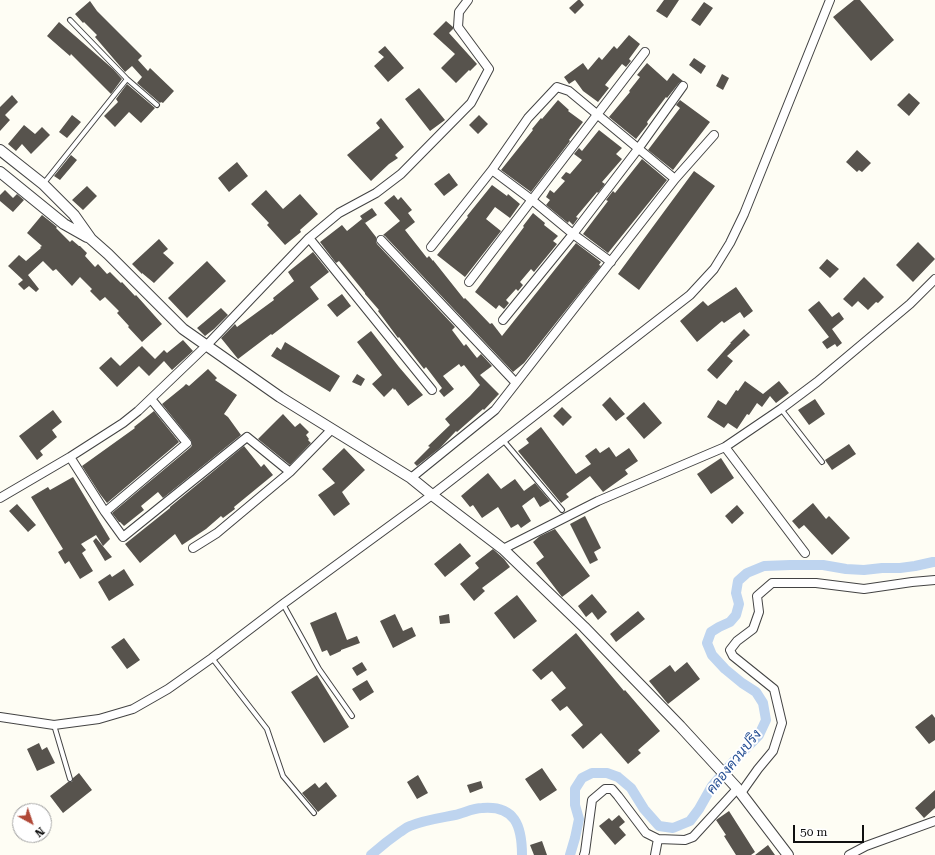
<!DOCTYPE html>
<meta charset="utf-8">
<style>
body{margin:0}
#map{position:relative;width:935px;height:855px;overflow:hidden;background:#fefdf4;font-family:"Roboto Serif",serif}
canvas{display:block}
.north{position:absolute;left:12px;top:803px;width:40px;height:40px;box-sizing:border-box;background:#fff;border:1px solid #9f9f9f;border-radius:50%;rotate:140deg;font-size:11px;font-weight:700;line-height:16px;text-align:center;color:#101010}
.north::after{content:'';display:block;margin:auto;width:14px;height:18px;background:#b04837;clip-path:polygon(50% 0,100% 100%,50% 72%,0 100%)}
.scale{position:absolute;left:793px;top:825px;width:71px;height:18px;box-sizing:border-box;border:2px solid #101010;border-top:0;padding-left:5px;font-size:12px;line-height:14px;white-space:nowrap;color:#101010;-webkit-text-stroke:3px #fff;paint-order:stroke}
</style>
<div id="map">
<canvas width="935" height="855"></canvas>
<div class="north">N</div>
<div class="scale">50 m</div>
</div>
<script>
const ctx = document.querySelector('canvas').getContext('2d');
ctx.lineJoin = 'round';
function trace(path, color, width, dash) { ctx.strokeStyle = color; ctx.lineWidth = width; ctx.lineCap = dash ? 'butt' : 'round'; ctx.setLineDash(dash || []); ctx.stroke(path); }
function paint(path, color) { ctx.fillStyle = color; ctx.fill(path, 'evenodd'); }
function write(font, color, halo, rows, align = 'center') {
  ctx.font = font + ' "Roboto Serif",Sarabun,serif'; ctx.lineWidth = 4; ctx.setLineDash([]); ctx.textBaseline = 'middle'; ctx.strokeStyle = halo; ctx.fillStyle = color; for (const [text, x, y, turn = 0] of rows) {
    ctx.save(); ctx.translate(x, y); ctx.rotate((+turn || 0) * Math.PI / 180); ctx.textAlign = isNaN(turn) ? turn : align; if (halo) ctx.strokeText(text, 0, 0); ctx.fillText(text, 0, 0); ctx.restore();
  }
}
trace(new Path2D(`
 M371 855C380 847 390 839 400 832 403 830 407 827 410 826 424 820 440 818 455 815 464 813 473 808 482 808 515 805 522 826 522 855
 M570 855 575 838 579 819 575 805V789L582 778 592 773H607L618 777 631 788 644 809 659 826 673 828 690 821 699 809 712 786 732 763 759 735 766 720 763 703 756 692 742 683 725 669 712 655 707 643 711 632 719 627 730 622 736 615 739 604 736 593 738 581 747 573 764 566 790 565H823L846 569 864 570 882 568H900L915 566 933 562H935`), '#bed4ef', 10);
paint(new Path2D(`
 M578 0H580L584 5 575 14 569 8Z
 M664 0H679L667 18 656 11Z
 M854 0H860L894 40 871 61 833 17Z
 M90 1 97 11 142 56 138 60 148 71 150 68 174 91 163 103 161 102 160 103 137 83 142 77 132 66 125 72 95 37 97 35 84 22 83 23 75 14Z
 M704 2 713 8 700 26 691 20Z
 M446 21 453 27V29L449 33 477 64 470 71 469 70 456 83 441 68 455 54 433 34Z
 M59 22 113 69 122 79 111 94 71 54 70 56 47 36Z
 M629 35 640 44 629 59 631 61 626 67 622 64 605 85 609 88 598 102 583 91 575 80 569 84 564 77 583 63 588 70 599 57 602 60 614 46 617 49Z
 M385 46 404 68 388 82 374 66 384 57 378 52Z
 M694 58 706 66 701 74 689 65Z
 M647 63 667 81 673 73 683 81 679 83 667 98 666 97 647 122 648 124 636 139 609 117 630 92 629 91 640 77 637 75Z
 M722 74 729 78 723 90 716 86Z
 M127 84 155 108 141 123 129 112 115 127 104 116 118 102 116 99Z
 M419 88 445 120 430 131 405 99Z
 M909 93 920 103 909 116 897 105Z
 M12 95 18 102 5 115 10 120 0 131V107Z
 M558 100 569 110 568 111 583 122 569 140 570 141 531 192 501 170 533 130 532 129 541 118 542 119Z
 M680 100 710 122 673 170 648 150 680 108 676 105Z
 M72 115 81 122 67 138 59 132Z
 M479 115 488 124 478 134 469 125Z
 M381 118 404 147 395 155 398 158 389 164 371 181 347 155 380 128 376 123Z
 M24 125 35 134 42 127 50 135 31 154 22 144 16 151 8 144Z
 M599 130 622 148 616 154 622 159 602 182 605 184 598 193 597 192 576 217 578 218 573 225 569 221 568 223 546 205 550 200 546 197 550 190 554 193 565 181 561 178 566 172 570 174 582 160 574 154 579 148 582 151Z
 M857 150 871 163 862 172 859 170 857 172 846 162Z
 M71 155 77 160 60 180 54 176Z
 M642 159 667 180 608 253 583 234 608 201 606 200 613 191 615 193Z
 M237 162 248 176 229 192 218 178Z
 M694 171 715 186 639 290 618 274Z
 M449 173 458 185 444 196 434 184Z
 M492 185 507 196 508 194 520 204 510 218 495 207 486 219 501 231 465 277 437 255 468 217 467 216Z
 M87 186 97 196 83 210 72 200Z
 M5 190 13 198 17 194 24 200 13 212 0 201V195Z
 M266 190 283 209 300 194 318 214 300 230 301 232 285 245 267 225 269 223 251 204Z
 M394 195 398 200 401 197 412 210 408 213 415 222 405 230 427 258 429 256 433 261V260L464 299 465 298 468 301 490 324 492 323 502 336 576 243 601 262 599 265 601 266 524 363 513 372 385 236 383 235 400 221 384 203Z
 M372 208 377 215 365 223 360 216Z
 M533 213 545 223 544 225 558 236 553 241 557 244 534 272 531 269 520 282 523 285 518 291 516 289 506 300 509 303 504 309 499 305 496 309 475 292 524 227 523 226Z
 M42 215 57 227 56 228 70 242 72 240 79 246H80L87 253 85 256 95 267 98 264 107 274 110 272 121 283 122 282 135 296 136 295 162 324 142 342 128 327 129 326 117 313 119 311 105 297 100 301 90 291 92 289 80 277 72 286 56 269 53 271 43 261 28 275 39 289 36 292 29 286 24 290 18 284 23 280 8 266 19 255 26 261 41 248 40 247 42 246 27 233Z
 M362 219 376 237V241L377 244 455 327 452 330 464 346 466 344 477 358 481 354 492 366 480 375 499 394 484 410 483 409 457 432 456 431 440 448 417 466 414 463 430 447 428 446 450 425 445 419 470 396 480 385 464 365 461 367 459 364 443 376 454 389 444 397 439 391 442 388 426 367 424 369 399 337 398 338 378 311 379 310 365 294V293L339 261 336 263 320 242 342 225 347 231Z
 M159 239 168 249 163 253 174 263 154 283 142 273V274L132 264Z
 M918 242 935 259 913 282 896 265Z
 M313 252 329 272 310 287 319 299 272 335 271 334 238 359 221 338 235 324 237 327 274 300 273 298 294 281 288 272Z
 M827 259 839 269 830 278 819 268Z
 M207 261 226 281 187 318 168 298Z
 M864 277 884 297 878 303 876 302 868 310 858 301 852 307 843 299Z
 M736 287 753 311 744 318 740 312 724 323 722 321 697 342 680 321 703 301 708 306Z
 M342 294 351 306 337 317 327 305Z
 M819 301 832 317 839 312 844 319 832 329 842 343 837 347 835 344 827 349 822 342 829 337 808 310Z
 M221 308 228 315 214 329 205 336 197 328Z
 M744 329 750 335 727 356 733 361 717 379 707 370 731 343H730Z
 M371 331 399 367 423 395 408 406 395 389 394 390 393 388 384 397 372 384 382 375 357 342Z
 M183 340 193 351 172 370 164 361 149 376 139 366 117 387 99 368 111 357 120 366 142 346 155 359 164 350 167 353Z
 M285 342 340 376 330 392 271 356 277 347 281 350Z
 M208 369 217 378 215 380 237 395 224 414 228 417 241 435 163 498 158 492 141 506 144 510 124 526 120 522H119L112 513 191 447 192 445 191 440 162 404 183 387 186 384 189 386Z
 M357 374 365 379 361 386 352 382Z
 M745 381 763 394 779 381 789 393 776 403 770 396 762 407 757 403 749 415 747 414 737 429 728 423 724 428 707 417 718 400 726 405 736 390 738 391Z
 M610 397 625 414 616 421 602 405Z
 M815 399 825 414 809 425 798 410Z
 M644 402 662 423 644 439 626 418Z
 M562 407 572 417 563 426 553 416Z
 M53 410 62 422 52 430 57 437 40 451 43 455 37 460 19 436Z
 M154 411 179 442 107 503 100 494 82 466 135 428 134 427Z
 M283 414 295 427 300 423 309 432 306 435 309 439 308 440 311 443 290 465 258 439Z
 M541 427 576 474 591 464 585 456 596 448 600 453 609 447 616 457 629 448 638 461 625 470 628 474 603 492 590 476 566 494 569 497 561 503 518 451 529 443 526 439Z
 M849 444 856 454 832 470 825 460Z
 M244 446 261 467 264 464 273 475 234 507 235 509 223 518 221 516 206 529 182 545 175 534 140 563 125 544 170 508V507Z
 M344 448 365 470 342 492 350 504 334 516 318 495 335 483 322 469Z
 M721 458 734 478 711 494 697 474Z
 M488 473 501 489 515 479 524 491 535 483 550 501 540 507 534 497 522 506 531 521 521 528 518 524 511 528 498 507 482 518 473 505 470 507 461 496Z
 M73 477 110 539 103 546 96 535 81 544 86 550 82 553 93 571 80 579 69 561 65 564 58 552 63 549 31 497 48 487 50 490Z
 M813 503 826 519 829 516 850 538 832 555 804 525 799 529 792 521Z
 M17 504 36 525 28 532 9 511Z
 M737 505 744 513 732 524 725 516Z
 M585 516 601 548 594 552 598 560 590 564 570 524Z
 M555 529 590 576 562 597 536 563 544 557 533 542 540 536Z
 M96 538 112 557 105 561 93 541Z
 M460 543 471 556 445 577 434 564Z
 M493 549 504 559 510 567 482 588 485 591 474 601 460 584 479 568 475 563Z
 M124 569 134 585 109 601 98 582 110 574 112 577Z
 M592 594 607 612 598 620 592 612 586 617 578 606Z
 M517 595 537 621 514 639 494 613Z
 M638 611 645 619 616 642 610 634Z
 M336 612 347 640 357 636 360 643 341 650V651L330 656 327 650 322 652 310 623Z
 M395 614 403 631 412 627 416 636 393 648 380 621Z
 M449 614 450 623 440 624 439 616Z
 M576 633 624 691 625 690 660 731 638 750 641 753 628 764 601 733 583 749 571 735 583 725 567 706 560 711 551 700 566 688 552 671 541 680 532 670Z
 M124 638 140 660 127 669 111 647Z
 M362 662 367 670 357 676 352 668Z
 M687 662 700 679 668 704 649 681 670 665 675 672Z
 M317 675 349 727 324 743 291 692Z
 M367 680 374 692 360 701 352 689Z
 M932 714 935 718V740L929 744 915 727Z
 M39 743 42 750 47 747 55 763 37 771 27 749Z
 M542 768 557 790 540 801 525 779Z
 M79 773 92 790 63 813 50 796 68 782H72L73 778Z
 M418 775 428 793 417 799 407 782Z
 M481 781 483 788 470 793 467 785Z
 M326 782 337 796 318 812 302 793 315 783 319 788Z
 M935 790V808L924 818 915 808Z
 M729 811 755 852 751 855H736L724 836 726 835 716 820Z
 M619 815 625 822 619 827 626 835 615 845 599 826 609 818 612 821Z
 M542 841 547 855H534L530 845Z
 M768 845 775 855H755Z`), '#57534d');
const service = new Path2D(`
 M70 20 127 79 157 105
 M44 183 127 79
 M781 409 822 462
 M503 440 562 510
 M283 604 319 669 352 716
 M212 658 267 729 283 776 314 813
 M54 725 70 779`);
const minor = new Path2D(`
 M492 170 532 200 573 234 611 262
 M309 238 432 390
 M381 240 516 383
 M431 247 492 170 528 118 557 87 569 91 675 179
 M469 282 645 52
 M503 320 573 234 638 149 683 86
 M725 447 805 553
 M70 457 105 512 123 537 247 437 290 472
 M411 478 495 410 675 179 714 135
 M0 498 70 457 123 423 138 411 207 345 309 238 339 213 376 193 401 174 471 103 489 69 458 27 459 12 468 0
 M105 512 187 443 151 399
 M193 548 217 533 290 472 332 429
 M503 549 598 501 725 447 781 409 817 382 910 304 935 279
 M0 717 54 725 99 719 133 709 168 689 212 658 283 604 432 495 690 295 714 269 730 243 744 214 830 0
 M741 793 758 769 773 751 782 723 774 689 733 656 730 650 737 641 753 629 759 612 757 596 772 583H816L864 589 912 582 935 580
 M584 855 585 852 592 800 605 789H612L618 796 646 833 658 839 685 840 693 837 737 789
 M655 855 658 839
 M849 855 866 846 935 821`);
const tertiary = new Path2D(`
 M0 150 43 184 74 215 91 239 108 254 183 329 280 397 411 478 432 495 503 549 584 627 680 726 737 788 788 855
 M0 172 64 224 87 237`);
trace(service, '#434343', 6);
trace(minor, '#434343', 10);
trace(tertiary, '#434343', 12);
trace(service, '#fff', 4);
trace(minor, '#fff', 8);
trace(tertiary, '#fff', 10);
write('italic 14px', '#275094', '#fff', [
 ["คลองควนปริง",734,762,-51]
]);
</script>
